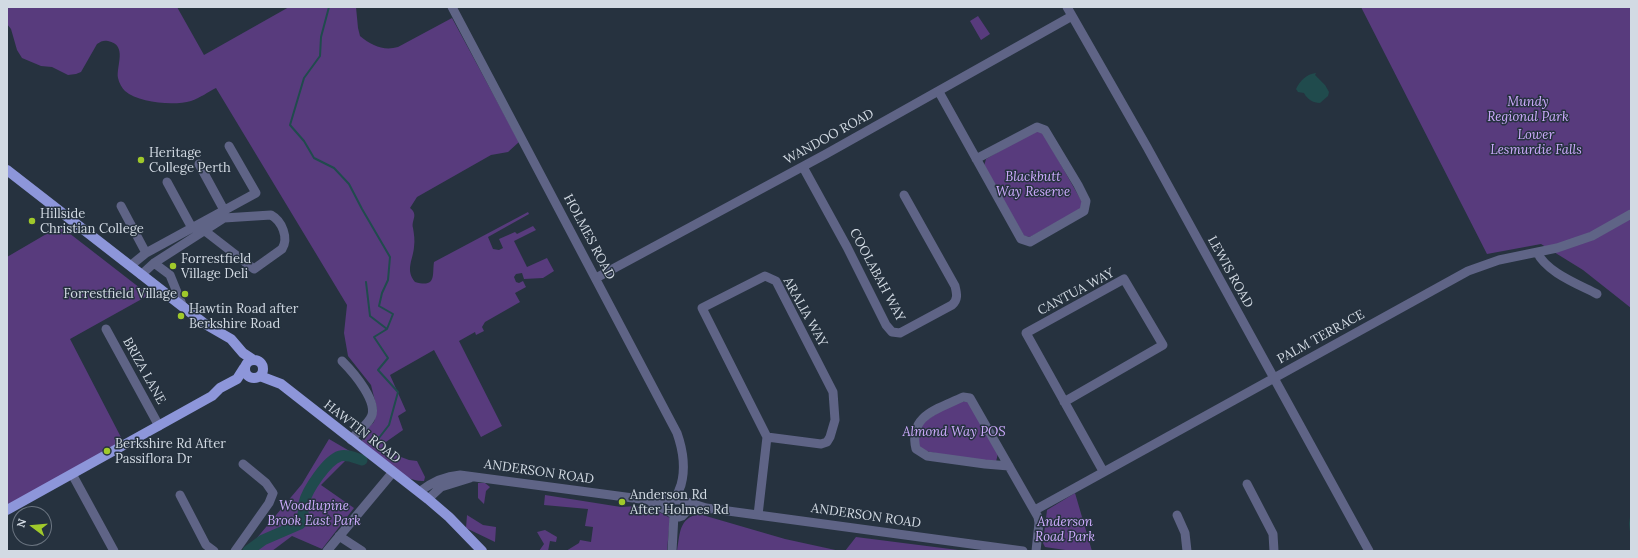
<!DOCTYPE html>
<style>
body{margin:0}
#map{position:relative;width:1638px;height:558px;overflow:hidden;background:#26323f;font-family:Lora,serif}
canvas{display:block}
.frame{position:absolute;inset:0;border:8px solid #d2dae3;pointer-events:none}
.north{position:absolute;left:12px;top:506px;width:40px;height:40px;box-sizing:border-box;background:#26323f;border:1px solid #6b7581;border-radius:50%;rotate:286deg;font-size:11px;font-weight:700;line-height:16px;text-align:center;color:#d2dae3}
.north::after{content:'';display:block;margin:auto;width:14px;height:18px;background:#a0c92b;clip-path:polygon(50% 0,100% 100%,50% 72%,0 100%)}
</style>
<div id="map">
<canvas width="1638" height="558"></canvas>
<div class="frame"></div>
<div class="north">N</div>
</div>
<script>
const ctx = document.querySelector('canvas').getContext('2d');
ctx.lineJoin = 'round';
function paint(path, color) { ctx.fillStyle = color; ctx.fill(path, 'evenodd'); }
function trace(path, color, width, dash) { ctx.strokeStyle = color; ctx.lineWidth = width; ctx.lineCap = dash ? 'butt' : 'round'; ctx.setLineDash(dash || []); ctx.stroke(path); }
function write(font, color, halo, rows, align = 'center') {
  ctx.font = font + ' Lora,serif'; ctx.lineWidth = 3; ctx.setLineDash([]); ctx.textBaseline = 'middle'; ctx.strokeStyle = halo; ctx.fillStyle = color; for (const [text, x, y, turn = 0] of rows) {
    ctx.save(); ctx.translate(x, y); ctx.rotate((+turn || 0) * Math.PI / 180); ctx.textAlign = isNaN(turn) ? turn : align; if (halo) ctx.strokeText(text, 0, 0); ctx.fillText(text, 0, 0); ctx.restore();
  }
}
paint(new Path2D(`
 M7 7H177L204 55 289 7H356L358 28 360 36C372 46 384 51 398 47L452 18 519 142 508 152 491 155 417 197 410 208C419 215 411 220 413 228 414 234 415 240 414 247 413 260 405 270 415 282 437 288 432 275 434 262L528 212 529 214 488 237 493 249 499 250 503 248 499 239 515 232 517 234 533 226 536 230 514 241 527 267 547 258 554 271 543 278 524 279 522 273 516 274 514 277 516 282 519 283 523 281 526 287 515 293 520 302 485 322 482 327 484 331 476 335 475 332 459 341 502 426 481 437 434 350 390 375 406 411 398 416 403 430 383 444 385 451 409 460 417 461 425 477 424 481C405 483 380 456 365 444L362 441 363 433 374 422 377 409 371 385 348 356 344 333 347 305 216 88C208 92 200 98 191 101 174 106 139 103 125 91 122 88 119 83 118 78 116 66 128 45 108 41 104 40 101 41 97 44L81 72 76 74 68 75 52 67 41 66 22 58 17 50 11 29 7 24Z
 M1361 7H1631V308L1583 270 1541 244 1487 254Z
 M978 16 990 34 981 40 970 21Z
 M1036 130 1043 133 1082 202 1081 209 1030 237 1024 236 984 166 986 159Z
 M60 226 149 295 70 339 125 445 7 510V257Z
 M954 401 969 402 998 453 996 462 992 465 916 449V428Z
 M329 439 353 453 321 485 354 508 322 549 292 536 272 551H246L302 484Z
 M478 483H485L490 487 486 491 484 504 478 498Z
 M1075 493 1092 551H1072L1045 547 1043 543 1047 510Z
 M545 495 621 507 637 506 650 507 670 518 667 551H566L579 543 580 540 591 542 593 527 585 526 588 509 544 505Z
 M699 514 785 539 840 551H677C680 533 679 518 699 514Z
 M467 515 483 525 496 527 495 542 466 528Z
 M545 530 557 537 556 542 550 541 548 551H539L544 544 537 532Z
 M856 537 966 551H845Z`), '#583b7d');
paint(new Path2D(`
 M1316 73 1315 75 1325 85 1329 92 1328 96 1320 103C1313 103 1307 99 1304 93L1298 92 1296 89C1300 81 1306 74 1316 73Z`), '#204b4d');
trace(new Path2D(`
 M329 7 321 37 320 56 304 78 290 125 304 141 314 158 334 168 349 184 362 209 390 257 388 280 382 293 379 306 393 314 387 329
 M366 282 370 316 387 329 374 337 388 358 378 370 398 392 389 425 375 443
 M1631 517 1630 524 1631 532`), '#204b4d', 2);
trace(new Path2D(`
 M248 551 263 540 300 524C305 517 302 511 304 503 307 490 327 460 340 456 348 454 355 458 362 460`), '#204b4d', 11);
trace(new Path2D(`
 M452 7 677 433C683 450 686 467 681 485 679 490 677 494 676 500
 M1067 7 1147 147 1369 551
 M939 92 1021 239 1030 242 1084 211 1086 201 1078 185 1045 130 1037 127 976 159
 M199 164 224 210
 M803 167 847 247 886 325 892 332 900 333 952 305C958 300 957 294 955 286L904 195
 M167 182 192 228
 M121 206 146 253
 M1537 252C1546 272 1578 284 1597 294
 M154 263 170 275 183 307
 M130 266 146 253 256 193 229 146
 M141 275 154 263 224 218 271 215C282 221 289 238 282 249L254 269 205 231
 M596 278 826 154 1072 16
 M106 329 159 426
 M342 361C353 372 381 404 370 419 365 427 356 433 351 440
 M1064 402 1163 345 1124 279 1026 333 1103 471
 M1009 466 985 464 927 456 916 449C908 415 938 409 963 397L970 398 1038 517 1039 523 1036 551
 M72 474 114 551
 M1247 484 1273 534 1274 551
 M419 492C432 482 444 476 460 475L648 500H681L706 508 1023 551
 M180 495 206 545 214 551
 M428 499 441 487 470 478
 M651 502 679 517 682 516 687 511 702 508
 M1035 510 1468 271 1499 260 1557 248 1592 236 1631 214
 M758 515 767 437 702 308 765 276 776 281 833 392 835 420 830 437 827 442 821 444 767 437
 M1177 515 1185 533 1187 551
 M339 536 362 551
 M235 551 269 503 273 493 266 483 243 464
 M327 551 393 472
 M672 551 674 515`), '#5f6486', 9);
trace(new Path2D(`
 M7 170 205 324 231 339 243 353 252 359
 M245 369a9 9 0 1 1 18 0a9 9 0 1 1-18 0Z
 M260 376 281 384 428 499 449 517 482 551
 M7 510 212 396 220 388 237 379 244 368`), '#8d96da', 10);
for (const [x, y, r, color] of [
 [141,160,4,"#a0c92b"],
 [32,221,4,"#a0c92b"],
 [173,266,4,"#a0c92b"],
 [185,294,4,"#a0c92b"],
 [181,316,4,"#a0c92b"],
 [107,451,4,"#a0c92b"],
 [622,502,4,"#a0c92b"]
]) { const dot = new Path2D(); dot.arc(x, y, r, 0, 2 * Math.PI); ctx.fillStyle = color; ctx.fill(dot); trace(dot, '#26323f', 1.5); }
write('italic 13px', '#ceacfe', '#26323f', [
 ["Mundy",1528,102],
 ["Regional Park",1528,117],
 ["Lower",1536,135],
 ["Lesmurdie Falls",1536,150],
 ["Blackbutt",1033,177],
 ["Way Reserve",1033,192],
 ["Almond Way POS",954,432],
 ["Woodlupine",314,506],
 ["Brook East Park",314,521],
 ["Anderson",1065,522],
 ["Road Park",1065,537]
]);
write('13px', '#d2dae3', '#26323f', [
 ["WANDOO ROAD",829,137,-29],
 ["HOLMES ROAD",589,237,62],
 ["LEWIS ROAD",1230,272,61],
 ["COOLABAH WAY",877,275,62],
 ["CANTUA WAY",1076,292,-28],
 ["ARALIA WAY",805,312,61],
 ["PALM TERRACE",1321,337,-29],
 ["BRIZA LANE",144,371,61],
 ["HAWTIN ROAD",362,432,38],
 ["ANDERSON ROAD",539,472,8],
 ["ANDERSON ROAD",866,516,8]
]);
write('13px', '#d2dae3', '#26323f', [
 ["Heritage",149,153],
 ["College Perth",149,168],
 ["Hillside",40,214],
 ["Christian College",40,229],
 ["Forrestfield",181,259],
 ["Village Deli",181,274],
 ["Forrestfield Village",177,294,"right"],
 ["Hawtin Road after",189,309],
 ["Berkshire Road",189,324],
 ["Berkshire Rd After",115,444],
 ["Passiflora Dr",115,459],
 ["Anderson Rd",630,495],
 ["After Holmes Rd",630,510]
], 'left');
</script>
